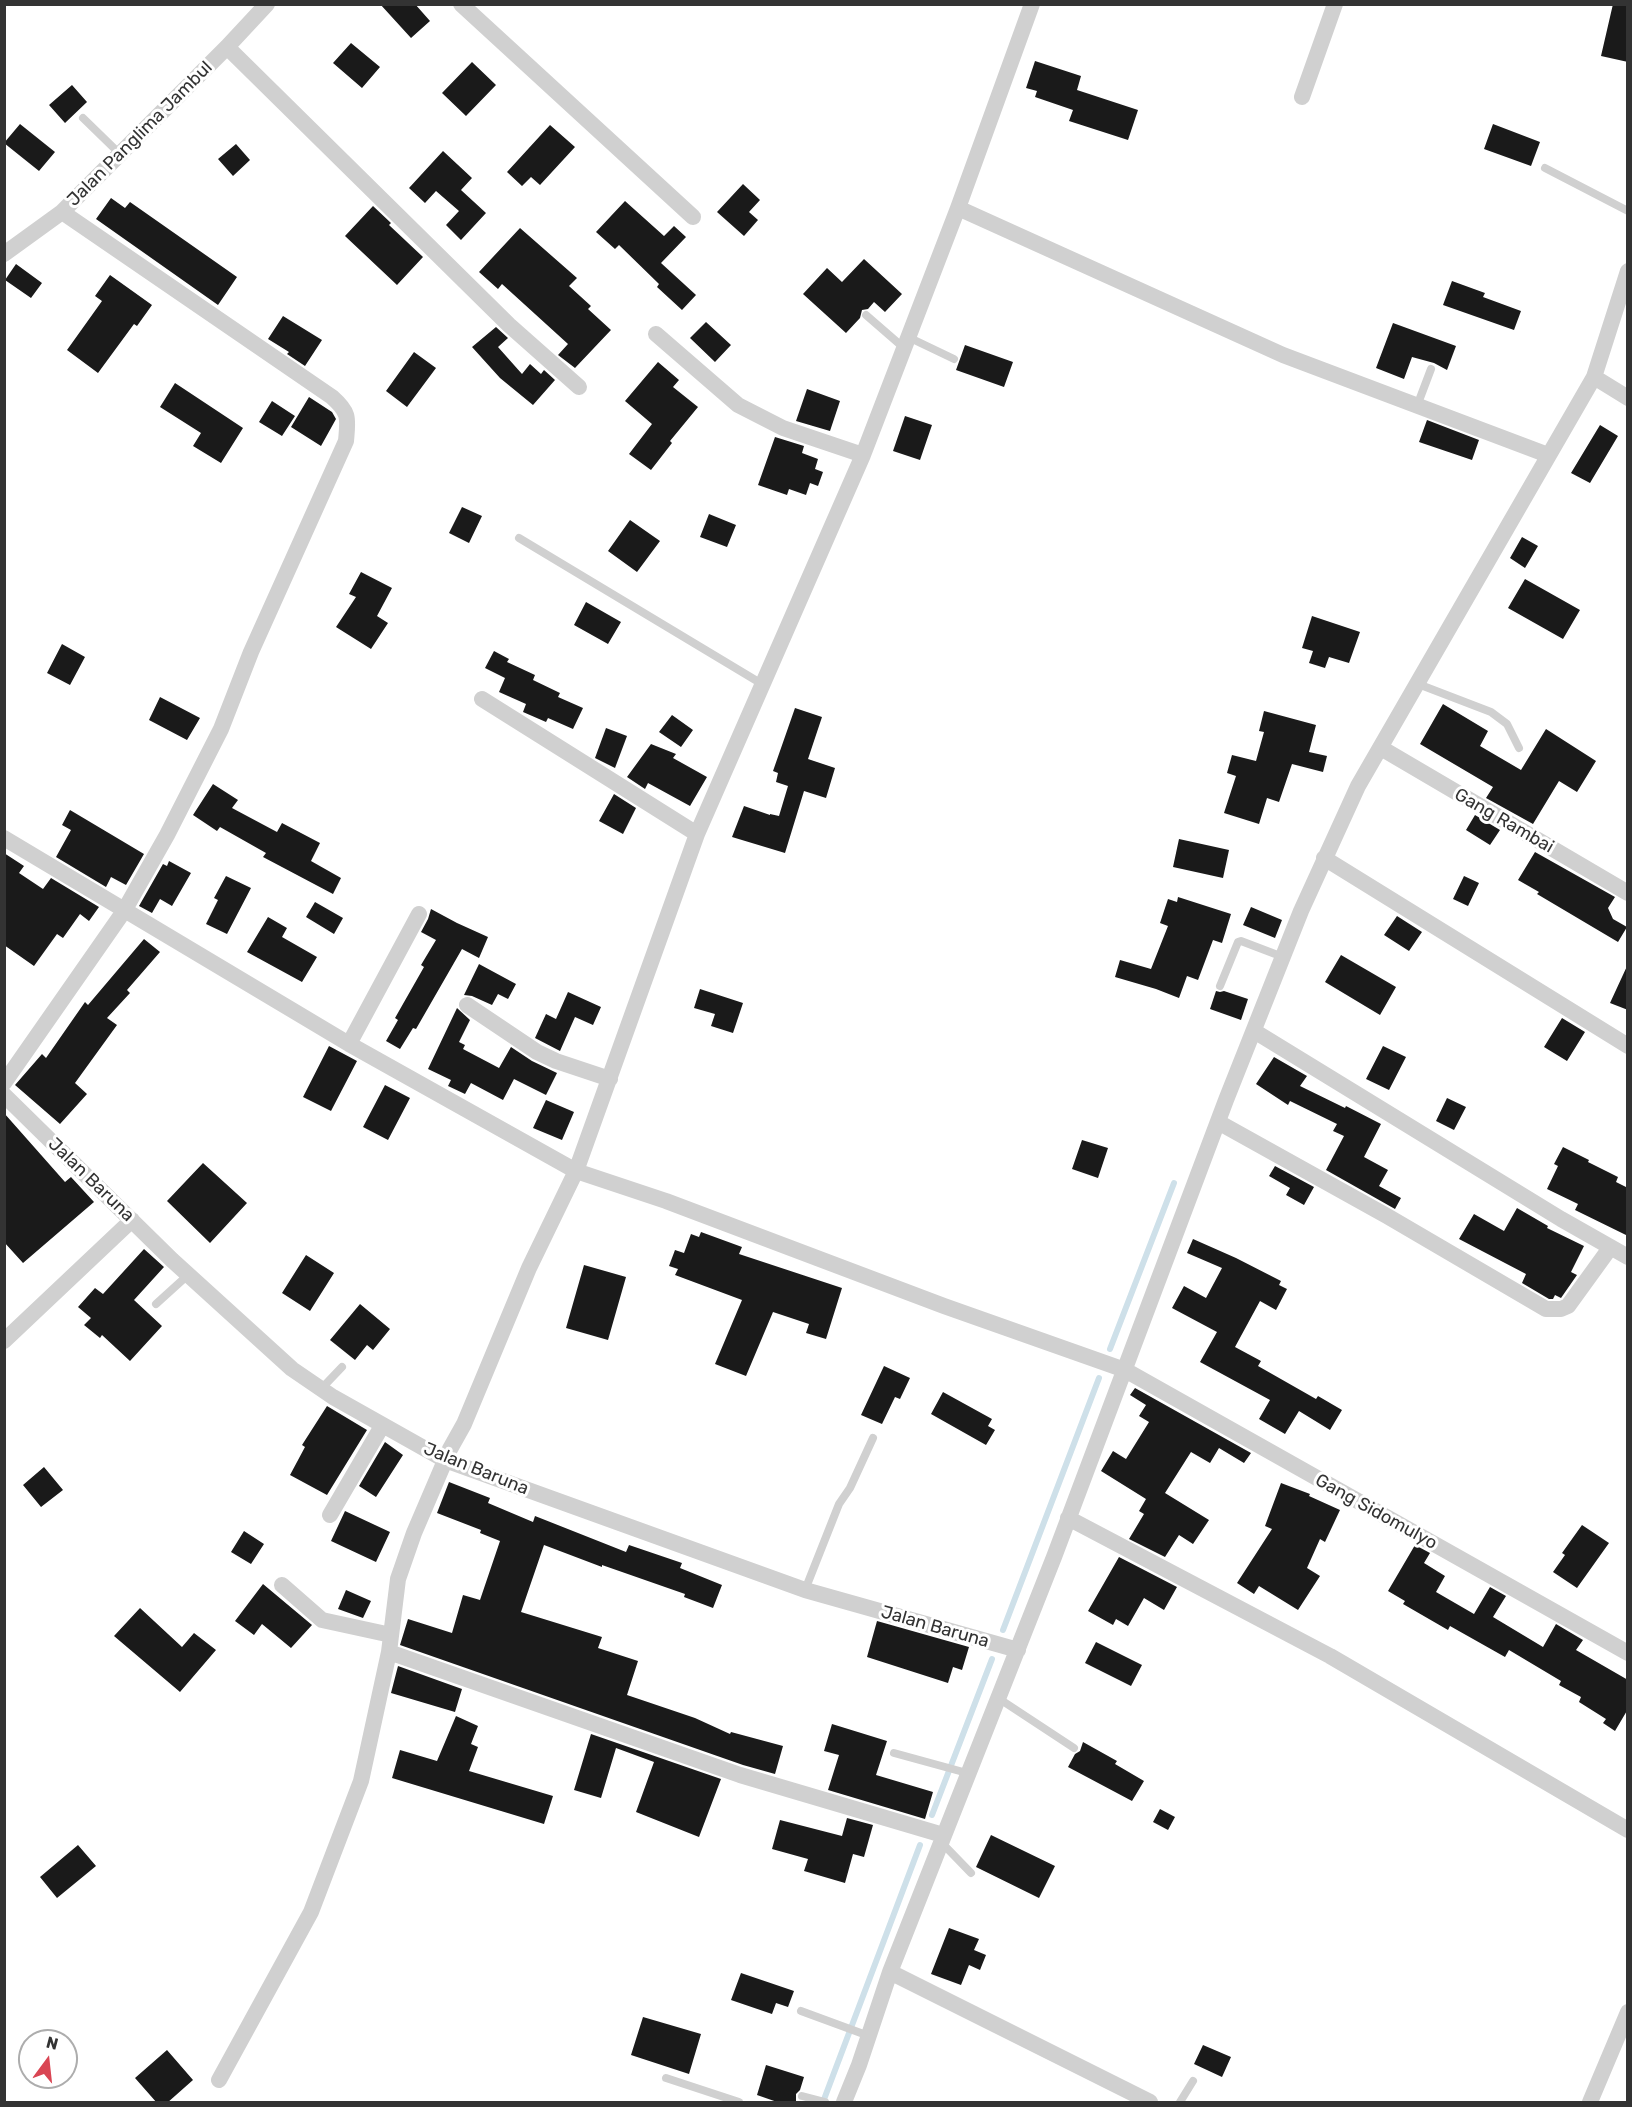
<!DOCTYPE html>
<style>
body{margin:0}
#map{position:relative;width:1632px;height:2107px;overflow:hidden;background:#fff;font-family:Rubik,sans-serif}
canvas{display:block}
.frame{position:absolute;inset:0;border:6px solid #333;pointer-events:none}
.north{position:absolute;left:18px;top:2029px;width:60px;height:60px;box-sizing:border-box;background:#fff;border:2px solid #adadad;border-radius:50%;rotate:15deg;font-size:16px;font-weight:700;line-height:24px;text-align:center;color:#333}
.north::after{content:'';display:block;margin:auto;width:21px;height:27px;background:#d94553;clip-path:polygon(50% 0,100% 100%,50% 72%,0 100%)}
</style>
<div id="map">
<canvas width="1632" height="2107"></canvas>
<div class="frame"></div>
<div class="north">N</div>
</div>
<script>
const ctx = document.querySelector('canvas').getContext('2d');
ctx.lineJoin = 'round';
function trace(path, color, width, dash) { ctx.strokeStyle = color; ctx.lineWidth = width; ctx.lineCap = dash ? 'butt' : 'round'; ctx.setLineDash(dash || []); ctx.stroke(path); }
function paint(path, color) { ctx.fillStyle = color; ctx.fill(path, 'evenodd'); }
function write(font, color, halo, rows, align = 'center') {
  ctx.font = font + ' Rubik,sans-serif'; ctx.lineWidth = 6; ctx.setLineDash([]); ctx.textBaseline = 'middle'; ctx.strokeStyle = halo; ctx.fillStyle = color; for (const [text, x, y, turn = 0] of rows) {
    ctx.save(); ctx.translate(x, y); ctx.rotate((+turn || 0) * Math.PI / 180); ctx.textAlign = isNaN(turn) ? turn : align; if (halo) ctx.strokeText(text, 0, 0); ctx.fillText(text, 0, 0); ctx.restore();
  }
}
trace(new Path2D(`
 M1110 1349 1174 1183
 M1003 1630 1099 1378
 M932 1815 992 1659
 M823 2102 920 1845`), '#cee0e9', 6);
paint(new Path2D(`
 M380 4H415L430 21 411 38Z
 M1613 4H1628V62L1601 56Z
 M351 43 380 67 362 88 333 63Z
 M1035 61 1081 76 1077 90 1138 110 1128 140 1069 121 1073 110 1035 97 1037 91 1026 88Z
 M472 62 496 85 466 116 442 93Z
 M72 85 87 102 65 123 49 105Z
 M20 124 55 152 39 171 4 143Z
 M1493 124 1540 142 1531 166 1484 149Z
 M550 125 575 147 540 185 531 177 522 186 507 172Z
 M236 144 250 160 233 176 218 159Z
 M443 151 472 178 461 190 486 213 461 240 446 225 459 211 436 191 425 203 409 188Z
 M743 184 760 200 749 212 758 220 744 236 717 212Z
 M111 198 125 208 130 202 237 277 218 305 96 219Z
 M625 201 664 236 674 226 686 237 661 263 696 295 682 310 657 287 659 284 619 245 615 249 596 232Z
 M373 206 391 223 389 225 423 257 397 285 345 236Z
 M520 228 577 278 569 286 591 306 588 309 611 330 575 368 558 355 568 344 502 284 498 289 479 272Z
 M864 259 902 294 885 312 874 302 868 309 862 310 860 318 846 333 803 294 827 268 842 282Z
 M16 264 42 283 31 298 5 280Z
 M110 275 152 305 137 326 134 324 98 373 67 350 102 301 95 296Z
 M1452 281 1485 293 1483 297 1521 311 1514 330 1443 305Z
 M283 316 322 340 305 366 287 354 289 352 268 339Z
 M706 322 731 345 715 362 690 338Z
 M1393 323 1456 346 1447 370 1434 363 1412 357 1404 379 1376 368Z
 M496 327 508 338 498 347 522 374 530 364 541 374 544 370 555 380 533 405 500 378 472 347Z
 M965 345 1013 362 1004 387 956 370Z
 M414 352 436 368 407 407 386 391Z
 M658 362 679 380 673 387 698 407 670 441 672 443 651 470 629 454 652 424 625 401Z
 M175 383 243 428 221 463 193 446 201 433 160 407Z
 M807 389 840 401 830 431 796 421Z
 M309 397 332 412 336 419 321 446 291 427Z
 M272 401 295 416 282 436 259 422Z
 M905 416 932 425 920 460 893 451Z
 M1427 420 1479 440 1472 460 1419 442Z
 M1600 425 1618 436 1590 483 1571 473Z
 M775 437 804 446 802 453 818 459 815 469 823 472 818 486 810 483 806 495 789 489 787 495 758 485Z
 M462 507 482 516 469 543 449 533Z
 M709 514 736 525 727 547 700 537Z
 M630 520 660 541 637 572 608 551Z
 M1522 537 1538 546 1525 568 1510 558Z
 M361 572 392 588 377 616 388 623 371 649 336 627 356 597 349 594Z
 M1525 579 1580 610 1563 639 1508 608Z
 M586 602 621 622 608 644 574 625Z
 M1312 616 1360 632 1349 663 1329 657 1325 668 1309 663 1313 651 1302 648Z
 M62 644 85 657 70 685 47 673Z
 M494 651 509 659 507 662 535 675 533 680 560 693 558 697 583 708 573 729 548 718 546 722 523 712 526 704 499 692 505 678 485 668Z
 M160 697 200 718 187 740 149 720Z
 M1443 704 1488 731 1480 746 1521 770 1546 729 1596 761 1577 792 1559 781 1533 824 1486 798 1493 787 1420 744Z
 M795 708 822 717 808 759 835 768 826 798 804 791 785 853 732 837 744 806 770 815V814L779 816 788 786 776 782 778 773 773 771Z
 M1264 711 1316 725 1309 752 1327 756 1323 772 1292 764 1279 802 1267 798 1259 824 1224 813 1236 776 1227 773 1232 755 1256 761 1264 732 1259 731Z
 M672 715 693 730 681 747 659 732Z
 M606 728 627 736 615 768 595 758Z
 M651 744 676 754 673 758 707 777 690 806 648 783 645 789 627 777Z
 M213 784 238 800 232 808 277 832 282 823 320 843 311 861 341 878 333 894 263 857 266 853 220 827 217 831 193 815Z
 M614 794 636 808 623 834 599 821Z
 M70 810 144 854 126 885 111 877 106 887 56 857 71 830 62 825Z
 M1475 815 1500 830 1490 845 1466 830Z
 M1179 839 1229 850 1223 878 1173 867Z
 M1535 852 1615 897 1608 908 1613 919 1627 927 1618 942 1537 894 1539 892 1518 880Z
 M4 853 24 866 19 873 43 889 51 878 99 907 89 921 80 914 63 938 57 934 34 966 4 945Z
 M169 861 191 873 172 906 160 899 152 913 139 906 163 864 167 866Z
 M226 876 251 888 227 934 206 924 218 900 214 898Z
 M1464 876 1479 883 1468 906 1453 899Z
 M1178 897 1231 914 1222 943 1213 940 1198 980 1187 976 1179 998 1156 989 1115 977 1120 960 1151 969 1168 926 1160 923 1168 899 1177 902Z
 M315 902 343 918 334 934 306 917Z
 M1251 907 1282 920 1275 938 1243 925Z
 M431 909 457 923 488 937 479 958 462 949 416 1029 413 1028 400 1049 386 1041 398 1020 395 1018 424 967 421 965 436 940 421 932 428 919Z
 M1397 916 1422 932 1409 951 1384 935Z
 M268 917 287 928 282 937 317 957 302 982 247 952Z
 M144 939 160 952 127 990 130 993 107 1018 117 1025 75 1083 87 1094 60 1124 15 1085 42 1054 46 1058 85 1002 88 1005Z
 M1341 955 1396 987 1380 1015 1325 982Z
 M479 964 516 984 508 999 498 994 492 1005 472 996 464 995Z
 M1628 964V1010L1610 1003Z
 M700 989 743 1003 733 1033 711 1026 715 1014 694 1008Z
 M1216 991 1220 992 1224 991 1248 999 1241 1020 1210 1009Z
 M568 992 601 1007 593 1025 575 1017 560 1051 535 1038 546 1014 556 1019Z
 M457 1008 470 1020 459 1042 465 1045 463 1049 499 1068 511 1047 532 1061 557 1073 546 1095 514 1079 503 1100 471 1083 465 1094 448 1086 451 1080 428 1069Z
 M1562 1018 1585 1032 1567 1061 1544 1047Z
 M329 1046 357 1061 331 1111 303 1097Z
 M1383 1046 1406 1057 1389 1090 1366 1079Z
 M1274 1057 1307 1076 1300 1086 1345 1108 1346 1106 1381 1124 1364 1157 1388 1170 1379 1186 1401 1198 1395 1209 1326 1170 1344 1136 1333 1131 1337 1124 1290 1101 1288 1105 1256 1084Z
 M385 1085 410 1098 388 1140 363 1127Z
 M1447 1098 1466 1107 1454 1130 1436 1121Z
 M546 1100 574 1112 562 1140 533 1128Z
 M4 1113 65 1182 71 1177 94 1202 23 1263 4 1242Z
 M1082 1140 1108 1148 1098 1178 1072 1169Z
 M1563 1147 1589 1160 1588 1162 1618 1177 1616 1182 1628 1188V1236L1575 1210 1578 1204 1547 1189 1558 1166 1554 1164Z
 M203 1163 247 1203 210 1243 167 1201Z
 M1275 1166 1314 1187 1304 1205 1286 1195 1290 1188 1269 1176Z
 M1517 1208 1548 1226 1547 1228 1584 1246 1571 1272 1577 1275 1561 1298 1555 1295 1553 1299H1549L1522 1283 1526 1274 1459 1239 1474 1214 1504 1231Z
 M701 1232 742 1247 739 1254 842 1288 826 1339 806 1333 809 1324 773 1312 746 1376 715 1364 742 1300 675 1275 678 1269 669 1266 675 1250 684 1253 691 1234 699 1237Z
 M1193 1239 1236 1258 1281 1281 1279 1285 1287 1289 1276 1310 1260 1301 1235 1347 1261 1361 1258 1366 1316 1399 1318 1396 1342 1410 1330 1430 1299 1411 1285 1434 1259 1419 1270 1400 1200 1362 1217 1332 1172 1308 1184 1286 1206 1298 1222 1268 1187 1253Z
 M144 1249 164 1267 134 1300 162 1326 130 1361 102 1335 100 1338 84 1325 91 1318 78 1307 95 1288 103 1294Z
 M306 1255 334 1273 310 1311 282 1293Z
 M584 1265 626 1277 608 1340 566 1328Z
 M360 1304 390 1329 373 1350 367 1345 355 1360 330 1340Z
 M884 1366 910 1378 900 1399 895 1397 882 1424 861 1415Z
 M1135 1388 1251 1453 1244 1463 1219 1448 1210 1463 1191 1452 1165 1493 1209 1520 1193 1544 1179 1535 1165 1557 1129 1539 1144 1514 1139 1511 1146 1499 1101 1471 1113 1451 1126 1459 1149 1422 1139 1416 1146 1405 1130 1395Z
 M943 1392 992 1419 988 1426 995 1430 986 1445 931 1414Z
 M327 1406 367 1430 327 1495 290 1475 305 1447 302 1445Z
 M385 1442 403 1455 376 1497 359 1486Z
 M44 1467 63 1490 41 1507 23 1485Z
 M449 1482 490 1498 488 1503 533 1522 535 1516 626 1552 629 1545 682 1563 680 1568 722 1585 713 1608 684 1597 685 1594 602 1565V1567L544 1545 521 1612 602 1637 598 1648 638 1661 627 1695 695 1718 730 1734 731 1732 783 1746 775 1774 743 1765 400 1645 408 1619 452 1633 463 1595 480 1600 500 1541 480 1533 481 1530 437 1513Z
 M1281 1483 1310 1494 1309 1496 1340 1510 1325 1542 1320 1539 1307 1568 1320 1576 1298 1610 1259 1586 1254 1594 1237 1583 1272 1529 1265 1526Z
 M345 1511 390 1532 376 1562 331 1541Z
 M1582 1525 1609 1543 1577 1588 1553 1572 1565 1555 1562 1553Z
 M244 1531 264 1544 251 1564 231 1552Z
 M1415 1545 1430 1553 1424 1563 1445 1576 1436 1592 1474 1614 1490 1587 1506 1596 1493 1617 1543 1647 1556 1624 1583 1640 1576 1650 1628 1680V1709L1615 1731 1603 1723 1606 1719 1579 1702 1581 1697 1559 1685 1561 1681 1509 1650 1505 1657 1450 1626 1448 1630 1403 1604 1405 1601 1388 1591Z
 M1119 1557 1177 1587 1164 1610 1144 1598 1128 1626 1116 1619 1113 1625 1088 1611Z
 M263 1584 312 1625 291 1648 262 1624 254 1635 235 1621Z
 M346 1590 371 1601 363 1618 338 1609Z
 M140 1608 182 1647 194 1633 216 1650 180 1692 114 1636Z
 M877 1621 969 1647 962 1670 953 1667 948 1683 867 1657Z
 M1096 1642 1142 1665 1131 1686 1085 1663Z
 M398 1666 462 1689 455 1712 391 1693Z
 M456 1716 478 1726 471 1744 478 1747 469 1771 553 1796 544 1824 392 1778 400 1750 437 1761Z
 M832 1724 887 1741 876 1775 933 1792 925 1819 828 1790 839 1755 824 1751Z
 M591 1734 721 1779 699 1837 636 1812 654 1762 616 1748 601 1798 574 1790Z
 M1083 1742 1117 1761 1115 1764 1144 1781 1132 1801 1068 1767 1075 1754 1080 1751Z
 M1160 1809 1175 1817 1168 1830 1153 1822Z
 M847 1818 873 1825 864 1857 853 1854 845 1883 804 1871 808 1859 772 1849 780 1820 842 1836Z
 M991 1835 1055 1866 1039 1898 976 1867Z
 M78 1845 96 1866 57 1898 40 1877Z
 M949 1928 979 1939 974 1950 986 1955 980 1970 969 1965 961 1985 931 1974Z
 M741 1973 794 1991 788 2007 776 2003 772 2014 731 2000Z
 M643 2017 701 2034 689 2074 631 2055Z
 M1203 2045 1231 2057 1222 2077 1194 2064Z
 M167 2050 193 2080 167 2103H157L135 2078Z
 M766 2065 804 2077 800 2090 796 2094V2103H780L757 2095Z`), '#1a1a1a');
trace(new Path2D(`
 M83 118 120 154
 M1545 168 1628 211
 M866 315 904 348
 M908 337 954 359
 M1417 406 1431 369
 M519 538 762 684
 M1418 684 1491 712 1507 724 1519 748
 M1220 986 1238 942 1241 941 1283 957
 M156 1304 188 1275
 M321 1389 342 1367
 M805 1590 839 1504 850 1488 873 1438
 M998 1698 1074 1748
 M894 1753 967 1773
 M941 1842 971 1873
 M801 2011 869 2036
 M666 2078 739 2102
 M802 2096 825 2102
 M1180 2102 1193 2081`), '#d0d0d0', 8);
trace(new Path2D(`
 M461 4 693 217
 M227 47 509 325 579 387
 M1302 97 1335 4
 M958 208 1283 355 1548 455
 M4 254 62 212 227 47 267 4
 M656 334 738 405 783 428 863 455
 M1594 377 1628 398
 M482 699 697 834
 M1381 748 1628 893
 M4 838 349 1044 576 1171 666 1201 944 1306 1125 1370 1628 1653
 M1324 858 1628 1046
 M467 1005 537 1052 556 1061 610 1079
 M1254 1031 1561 1219 1628 1257
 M349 1044 419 914
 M4 1083 124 911 167 835 221 729 251 652 346 441C348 418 350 413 332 397L62 212
 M4 1095 172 1260 292 1369 333 1397 445 1460 805 1590 1018 1650
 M1218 1122 1387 1216 1546 1309H1561L1568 1306 1610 1248
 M4 1341 132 1220
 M330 1515 382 1426
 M1068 1518 1330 1656 1628 1830
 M282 1585 322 1620 391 1635
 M389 1652 740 1775 943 1835
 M890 1972 1150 2102
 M219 2080 311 1912 361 1781 389 1652 398 1579 414 1533 450 1449 464 1424 529 1268 576 1171 697 834 863 455 958 208 1032 4
 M844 2102 859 2065 890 1972 1054 1557 1226 1100 1301 911 1358 786 1594 377 1628 271
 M1590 2102 1628 2012`), '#d0d0d0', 16);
write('18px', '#333', '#fff', [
 ["Jalan Panglima Jambul",140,134,-45],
 ["Gang Rambai",1504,821,30],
 ["Jalan Baruna",91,1180,44],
 ["Jalan Baruna",476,1469,22],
 ["Gang Sidomulyo",1376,1512,29],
 ["Jalan Baruna",935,1627,16]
]);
</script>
